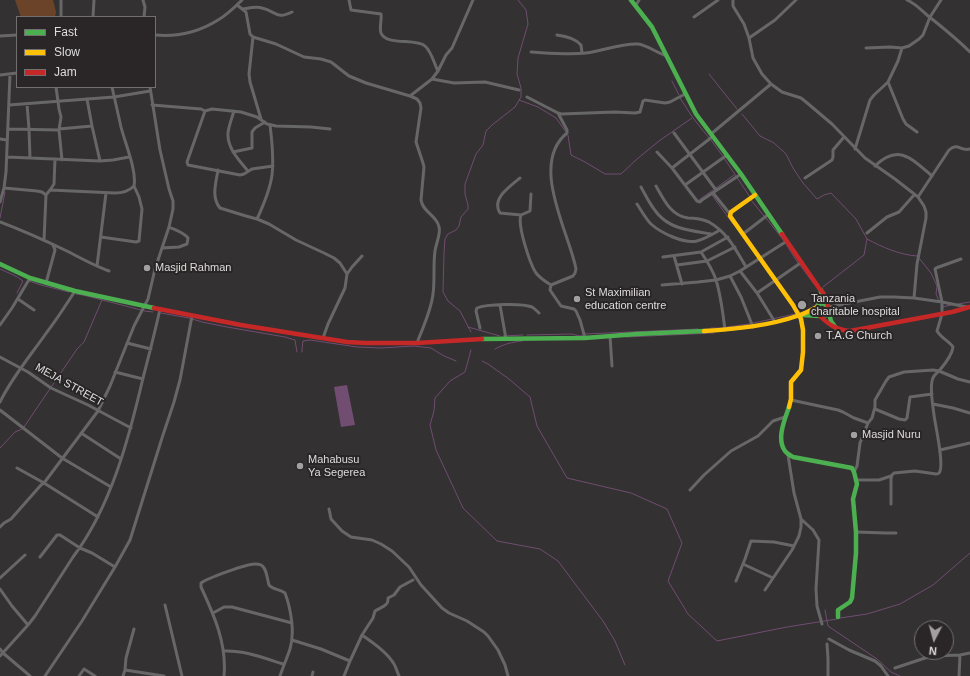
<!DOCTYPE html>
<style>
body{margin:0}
#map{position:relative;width:970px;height:676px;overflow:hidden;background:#333132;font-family:Helvetica,sans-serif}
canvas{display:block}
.legend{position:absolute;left:16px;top:16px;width:140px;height:72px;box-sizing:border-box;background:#2a2627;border:1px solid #726f6f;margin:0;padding:5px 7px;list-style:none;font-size:12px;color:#dedcdc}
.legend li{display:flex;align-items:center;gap:8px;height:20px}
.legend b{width:20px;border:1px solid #726f6f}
.north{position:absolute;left:914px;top:620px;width:40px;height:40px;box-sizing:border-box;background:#2a2627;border:1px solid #726f6f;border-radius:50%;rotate:186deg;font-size:11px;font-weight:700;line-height:16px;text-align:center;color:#dedcdc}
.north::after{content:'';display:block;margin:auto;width:14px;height:18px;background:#a2a0a0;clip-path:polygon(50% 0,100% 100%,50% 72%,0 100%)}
</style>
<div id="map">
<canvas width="970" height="676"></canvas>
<ul class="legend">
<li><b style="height:5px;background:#4caf50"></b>Fast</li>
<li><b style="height:5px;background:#ffc107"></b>Slow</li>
<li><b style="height:5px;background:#c62828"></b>Jam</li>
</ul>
<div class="north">N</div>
</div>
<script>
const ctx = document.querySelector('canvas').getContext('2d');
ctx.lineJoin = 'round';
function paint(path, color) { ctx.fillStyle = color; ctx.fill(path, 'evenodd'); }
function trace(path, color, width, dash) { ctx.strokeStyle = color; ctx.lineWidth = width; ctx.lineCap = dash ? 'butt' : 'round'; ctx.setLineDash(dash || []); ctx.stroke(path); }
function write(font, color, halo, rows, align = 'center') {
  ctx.font = font + ' Helvetica,sans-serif'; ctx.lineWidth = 4; ctx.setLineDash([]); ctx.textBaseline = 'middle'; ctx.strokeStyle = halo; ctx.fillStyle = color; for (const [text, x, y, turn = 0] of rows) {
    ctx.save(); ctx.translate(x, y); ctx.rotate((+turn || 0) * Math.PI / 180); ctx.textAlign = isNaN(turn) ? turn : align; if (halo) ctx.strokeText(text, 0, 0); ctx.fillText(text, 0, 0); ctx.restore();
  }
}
paint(new Path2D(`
 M15 0H53L56 12 55 17H21Z`), '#6b4329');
paint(new Path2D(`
 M347 385 355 425 341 427 334 387Z`), '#714d71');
trace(new Path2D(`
 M709 74 737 109
 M672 81 679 95
 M680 98 693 118 709 138
 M519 100 538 107 556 118 566 132
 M742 114 760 136 774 143 786 154 793 168 803 183 817 199 824 195 831 193 856 219 867 239 864 255 823 287
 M568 135 571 155 585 162 605 174H621L637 159 659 141 692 118
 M711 140 724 158 750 197
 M716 188 734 175
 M712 195 733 224
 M699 200 713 190
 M751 200 764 216
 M0 218 5 192
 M766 218 784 241
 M867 239C882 247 900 255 917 256
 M786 244 798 263
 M919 258 931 273 937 286 936 294 939 301
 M800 265 814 284
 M0 269C8 273 16 275 23 281L17 293
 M29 281 41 285 69 292
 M76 294 83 295 141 310
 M958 304 970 302
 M942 307 951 305
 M144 311 153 312
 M161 313 189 318 202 322 227 327 285 337 295 340 297 352
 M468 327 500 336
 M727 327 749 324 795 314
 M711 328H724
 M471 332 460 311 448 301 443 292 444 253 445 239 448 234 456 230 459 226 461 217 468 209V205L465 194V184L476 154 483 145 486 131 492 125 515 107 521 97V88L517 74 518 58 528 24 526 10 518 0
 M527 335 571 334 580 336 585 334 698 329
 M503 336 523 335
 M627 337 714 333
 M495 349C504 344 512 342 522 341
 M471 350 465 372 450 381 435 398 434 411 430 425 436 450 463 508 497 541 540 549 558 561 603 621 615 641 625 665
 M302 352V349L303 341 310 340 357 347 381 348 414 346 431 348 444 356 456 361
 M482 361 488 364 509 379 530 397 537 426 567 478 631 493 667 509 682 543 668 581 688 614 717 641 787 627 837 619
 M24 427 77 349 84 342 102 300
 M0 448 15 432 22 429
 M825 610 828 626 877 659 891 672 900 676
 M840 618 867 614 900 604 933 585 970 553`), '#714d71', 1);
trace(new Path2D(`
 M143 0 145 7 144 17
 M349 0 351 10 381 14C382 20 379 27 381 33 386 46 416 38 425 46 432 52 434 64 438 71
 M733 0V6L744 24 749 38 753 58 762 74 771 84 782 92 801 98 806 102 832 124 865 158 895 179 918 197 924 206 926 212V218L917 264 914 298
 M907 0C916 4 920 9 927 15 942 27 956 38 970 52
 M237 5 246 12 250 34 253 37 276 44 304 57 321 59 331 62 349 76 366 83 410 96 417 99 420 103 421 108 416 142 423 163 424 167 421 200C423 213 437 215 439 227 441 234 436 243 435 251 433 265 435 280 433 294 431 311 423 327 417 343
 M636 5 639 0
 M243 9C249 8 256 6 262 8 276 11 276 20 292 12
 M61 17V0
 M93 17 94 0
 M694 17 718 0
 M155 35C177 37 199 32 218 20 227 15 235 7 242 0
 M557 35C565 36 575 38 581 45L582 53
 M0 36 17 35
 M253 37 249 74 250 82 261 119
 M749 38 775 20 796 0
 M866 48 890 47 902 48 909 46 919 39 923 35 930 17 941 0
 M531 52C549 53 568 55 586 53 603 51 621 43 638 44 647 45 657 53 667 56
 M0 75 17 73
 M432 79 454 83 485 82 519 90
 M888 82 903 119 906 124 917 132
 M56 87 59 109 61 117 59 130 62 160
 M410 96 432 79 438 71 446 55 452 48 473 0
 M527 97 558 113 561 114 615 112 635 113 640 112 643 101 645 100 665 103 670 102 685 94
 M87 99 92 126 100 161
 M27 104 29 129 30 158
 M9 105 114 97 150 91
 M152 105 201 109 205 111 187 162 188 165 240 175 244 174 252 169 273 166
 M205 111 212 109 241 112 257 117 267 124 276 126 311 127 330 129
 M234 111C232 118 229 125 228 133 227 148 239 160 248 171
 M558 113 567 130V133C529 164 569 232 576 269L575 273 573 276 551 285 550 290 561 306 574 309 576 311 580 320 585 338
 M8 129 59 130
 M59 129 92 126
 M674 133 716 190
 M711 134 771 84
 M0 139 7 140
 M855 149 870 100 874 95 888 82 898 61 902 48
 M233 152 252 148V132L255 128 265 122
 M657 152 672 168 697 201 700 202 702 200 741 174
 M7 157 100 161 113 160 129 157
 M875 166C899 143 912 159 932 176
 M672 168 712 137
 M218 170C216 183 211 197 220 208L246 216 257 219 269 224 296 240 324 253 334 258 340 263 347 274
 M520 178C510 186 491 199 500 213L521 215
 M805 178 832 160 833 157V150L844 137
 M685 185 727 155
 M656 186C664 200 671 216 688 218 695 218 702 219 709 222 728 233 736 250 746 267
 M641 187C647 198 653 211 663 219 676 230 695 231 711 234
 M4 188 37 191 42 192 46 195 44 240
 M50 190 115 193C122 193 128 192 134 186 137 171 125 143 121 127 118 114 115 100 112 87
 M713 193 730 214
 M531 194 530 211 521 215C517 225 530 264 536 273 540 278 546 282 551 285
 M46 195 50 190 54 184 55 159
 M918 197 949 150C958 142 961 152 970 149
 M0 202 4 188 6 172 10 74
 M637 204C641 210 646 219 651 224 661 233 684 244 697 241 705 239 713 234 720 230
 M257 219C264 204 270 190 272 175 274 158 272 141 270 125
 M0 222C24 231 46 241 69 252 82 259 95 266 109 271
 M867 233 887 217 899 212 914 195
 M743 234 769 214
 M101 237 136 242 139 241 142 209 139 197 134 186
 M162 248 179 247 187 244 188 238C183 232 175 230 169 227
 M701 252C707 261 713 270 716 280 721 296 723 314 725 330
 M674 256 682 284
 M663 257 701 252 728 237
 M677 265 707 261 735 247
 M97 266 106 193
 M740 271 757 293 775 322
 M730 276 741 297 753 327
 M46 283 55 250 53 245
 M662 285 698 282 716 280 730 276 740 271 787 241
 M757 293 802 262
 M18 299 34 310
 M500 305 506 339
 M829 307 880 297H894L914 298 942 302 967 307
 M0 325 12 308 30 278
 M480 328 476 311 477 308C486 304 522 303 532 307 534 308 537 311 539 313
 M610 336 612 366
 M323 338 328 324 345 288 347 274 352 267 362 256
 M127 343 151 349
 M0 357 28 372 51 388 88 405 131 428
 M115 372 143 379
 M791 400 838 410 843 412 854 418 868 423
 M0 402C12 377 31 355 47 332 57 319 66 305 75 291
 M933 404 953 408 970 413
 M875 409 899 419 905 420 907 418 910 397 932 394
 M0 410 62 458 111 487
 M81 433 121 459
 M940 450 970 443
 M17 468 44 483 98 517
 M854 472 857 466 860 443 868 423 872 418 875 407V400L886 381 889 377 904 372 933 370 939 371 958 379 970 382
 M857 480H879L891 476
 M690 490 704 475 731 451 758 436 773 421 785 417
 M891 504V478L892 475 894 473 915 471 936 474C937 474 938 474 939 473 945 467 935 424 934 415 933 406 929 386 933 378 934 375 937 373 939 371 944 365 952 356 953 347 949 341 941 338 937 331L942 314V302L935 269 936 268 961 259
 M329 509 331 519 342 531 351 537 372 540 381 544 392 551 409 567 421 585 442 608 449 613 467 621 484 632 488 636 498 650 505 665 508 676
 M801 519 813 530 819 540 816 589 817 606 822 624
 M0 527 4 523 11 519 41 485 44 483 98 411 110 386 134 326 148 299 155 269 169 227 173 209V201L169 189 160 150 150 87
 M856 532 886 533H896
 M40 557 57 535H60L80 548 92 553 115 567
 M743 564 773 578
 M0 578 25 555
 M736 581 745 559 751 541 774 542 794 546
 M0 589 12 606 28 625
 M765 590 792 550 799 536 801 527V519L794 493 788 455
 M165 605 182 676
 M213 613 224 607H232L292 623
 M362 635C373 643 387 652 394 664 396 667 397 672 399 676
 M829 639 849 650 875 661 881 666 888 676
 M292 640 321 649 350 661
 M827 644 828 658V676
 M0 649 3 653 30 676
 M224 651C244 650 264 658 283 664
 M0 656 28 625 35 616 73 557C111 507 129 438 143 378 149 355 155 332 160 309
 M895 668 931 656 960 655 970 653
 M125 670 164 676
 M45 676 82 621 115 567 130 540 162 438 174 402 180 380 192 316
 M79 676 84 669 95 676
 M123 676 125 670 126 658 134 629
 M224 676C227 644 214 615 201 587V583C208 578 246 564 255 564 256 564 259 564 261 565 267 568 267 579 269 585 273 590 280 589 285 593 291 609 295 633 290 649 287 658 283 667 280 676
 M312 676 313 672
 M344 676 350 661 362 635 373 618 375 611C381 607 389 606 388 598L394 595 400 587 413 580
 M959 676 960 655`), '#686768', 3);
trace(new Path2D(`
 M631 0 652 27 696 114 741 174 782 234
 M0 264 30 278 75 291 154 308
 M818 305 822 303 828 306 829 311 827 315 821 316 816 312V309L820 299 821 290
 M829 313 831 321 836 328
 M802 315 819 316
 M482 339 585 338 637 334 704 331
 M789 407C785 419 776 439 785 451 787 454 790 455 793 457L852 468 854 472 857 484 853 499 856 532V553L852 598 850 602 838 610V617`), '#4caf50', 4.5);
trace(new Path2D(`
 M755 195 731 212 730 216 793 305 801 319 803 330V352L801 370 791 382V399L789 407
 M704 331C736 329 769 326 800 315 806 313 811 310 817 307`), '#ffc107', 4.5);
trace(new Path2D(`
 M782 234 819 288C824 293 827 299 828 306
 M154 308 241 325 347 342 365 343H417L482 339
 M820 316C829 325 837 330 850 331L952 312 970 307`), '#c62828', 4.5);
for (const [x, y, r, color] of [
 [147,268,4,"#a2a0a0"],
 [577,299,4,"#a2a0a0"],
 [802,305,5,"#a2a0a0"],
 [818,336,4,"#a2a0a0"],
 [854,435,4,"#a2a0a0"],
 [300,466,4,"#a2a0a0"]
]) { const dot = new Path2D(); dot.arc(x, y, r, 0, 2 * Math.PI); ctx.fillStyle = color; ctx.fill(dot); trace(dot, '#2a2627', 1.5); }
write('11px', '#dedcdc', '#2a2627', [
 ["Masjid Rahman",155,268],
 ["St Maximilian",585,293],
 ["education centre",585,306],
 ["Tanzania",811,299],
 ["charitable hospital",811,312],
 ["T.A.G Church",826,336],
 ["Masjid Nuru",862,435],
 ["Mahabusu",308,460],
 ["Ya Segerea",308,473]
], 'left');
write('11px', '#dedcdc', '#2a2627', [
 ["MEJA STREET",69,385,29]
]);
</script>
